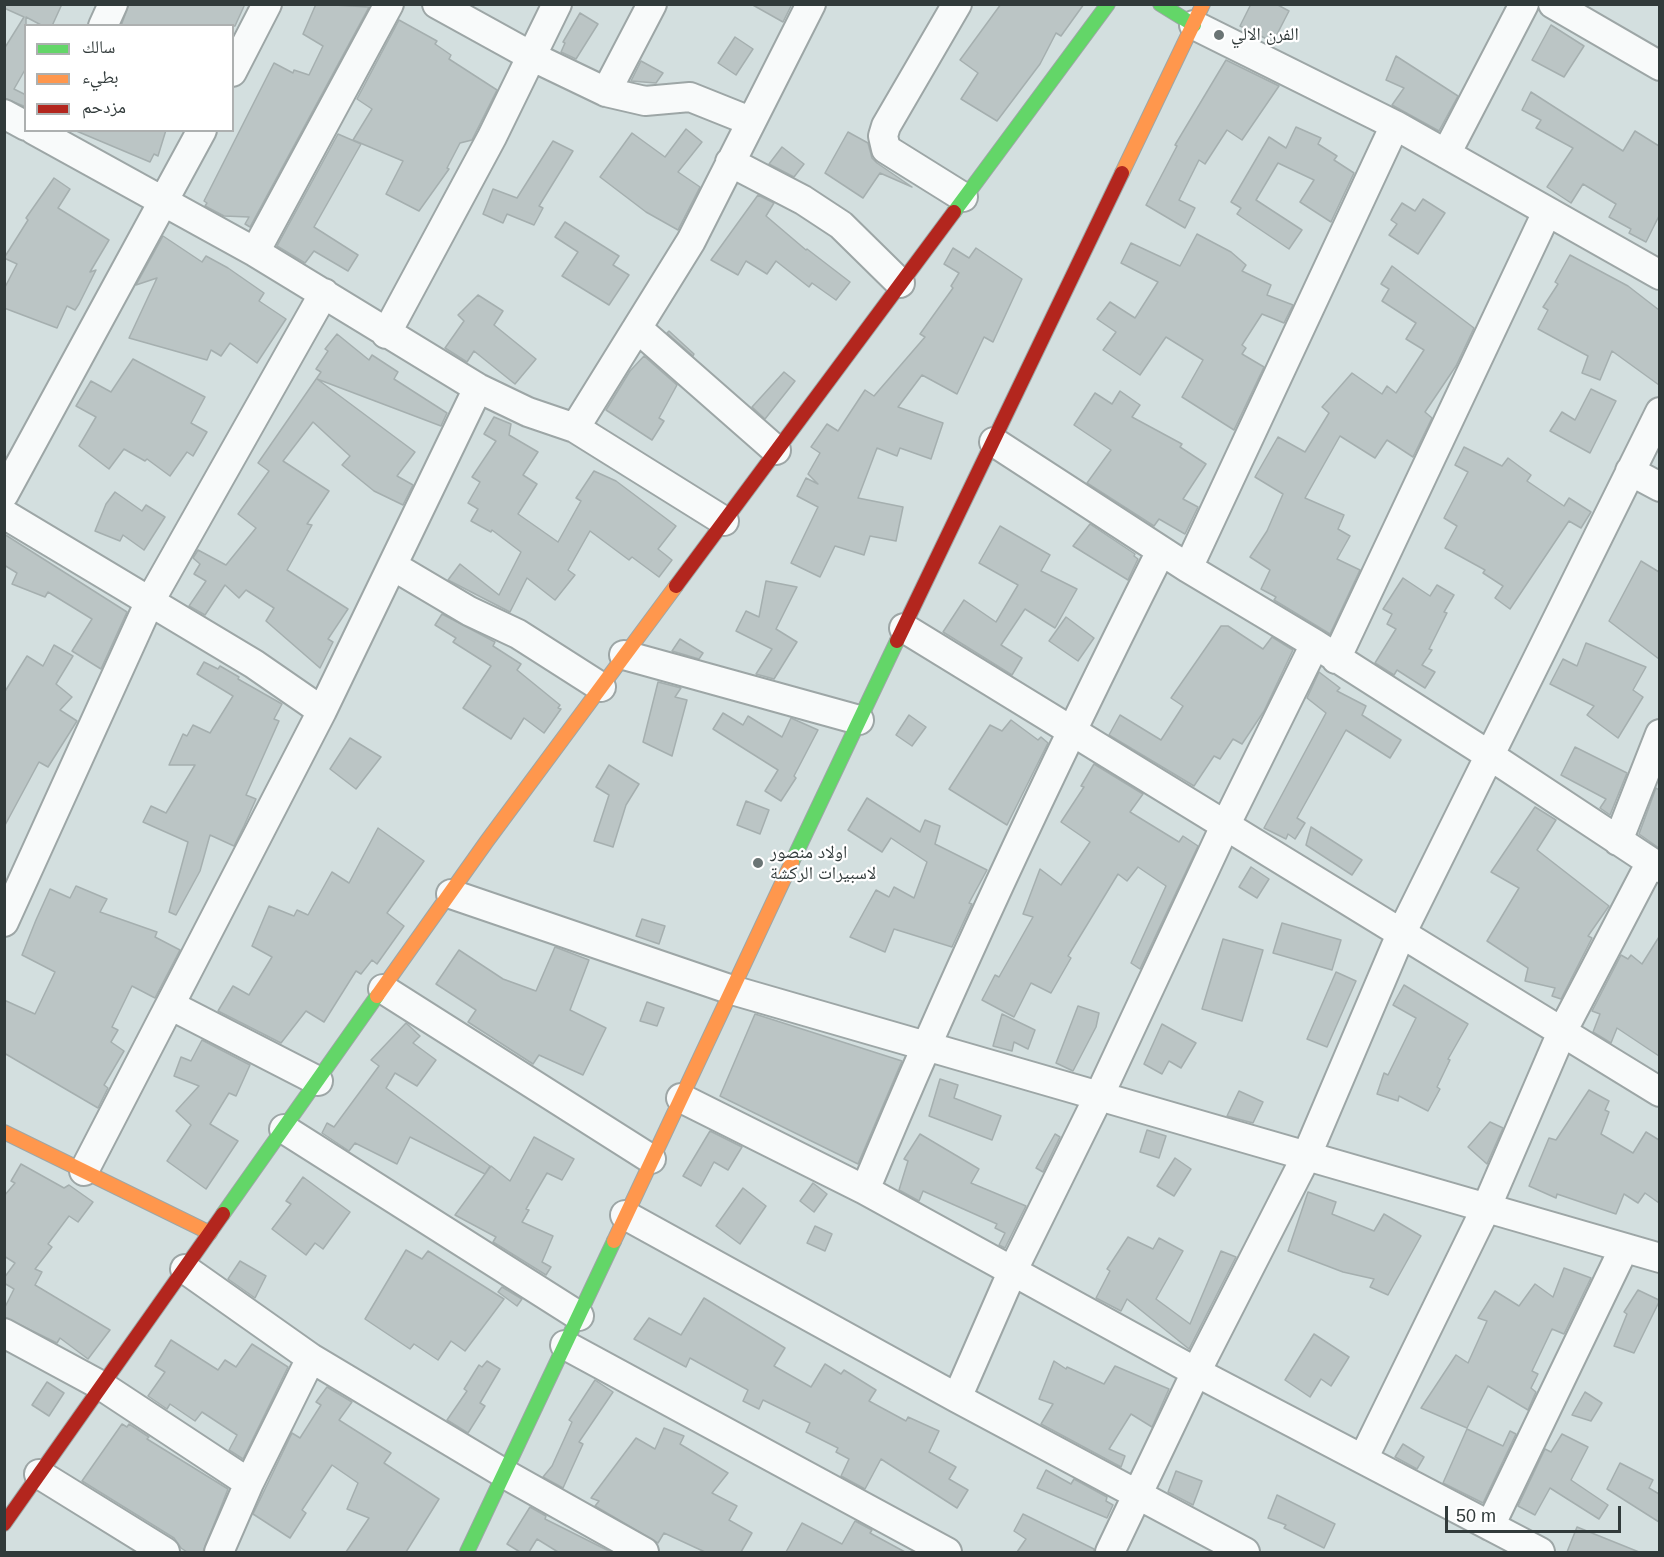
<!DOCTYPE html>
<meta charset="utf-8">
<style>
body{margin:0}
#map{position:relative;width:1664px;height:1557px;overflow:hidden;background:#d3dfdf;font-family:Arial,"Noto Naskh Arabic",sans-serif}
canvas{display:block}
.frame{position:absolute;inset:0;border:6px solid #313a3a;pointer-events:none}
.legend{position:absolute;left:24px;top:24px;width:210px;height:108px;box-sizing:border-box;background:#fff;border:2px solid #adb0b0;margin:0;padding:8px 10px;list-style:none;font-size:18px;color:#313a3a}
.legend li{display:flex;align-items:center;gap:12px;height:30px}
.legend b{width:30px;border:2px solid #adb0b0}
.scale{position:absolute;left:1445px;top:1506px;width:176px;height:27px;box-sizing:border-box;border:3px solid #313a3a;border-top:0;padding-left:8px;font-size:18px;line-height:21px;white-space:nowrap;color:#313a3a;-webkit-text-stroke:4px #fff;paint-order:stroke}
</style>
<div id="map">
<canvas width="1664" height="1557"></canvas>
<div class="frame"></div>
<ul class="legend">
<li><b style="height:8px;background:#63d668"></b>سالك</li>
<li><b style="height:8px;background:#ff974d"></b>بطيء</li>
<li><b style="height:8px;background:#b3261e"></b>مزدحم</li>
</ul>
<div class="scale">50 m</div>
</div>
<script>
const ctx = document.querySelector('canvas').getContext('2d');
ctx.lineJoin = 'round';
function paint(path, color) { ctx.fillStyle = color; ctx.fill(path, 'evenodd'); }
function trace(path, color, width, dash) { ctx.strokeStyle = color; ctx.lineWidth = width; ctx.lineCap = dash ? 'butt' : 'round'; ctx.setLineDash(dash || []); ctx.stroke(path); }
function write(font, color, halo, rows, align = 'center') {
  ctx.font = font + ' Arial,"Noto Naskh Arabic",sans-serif'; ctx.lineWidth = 4.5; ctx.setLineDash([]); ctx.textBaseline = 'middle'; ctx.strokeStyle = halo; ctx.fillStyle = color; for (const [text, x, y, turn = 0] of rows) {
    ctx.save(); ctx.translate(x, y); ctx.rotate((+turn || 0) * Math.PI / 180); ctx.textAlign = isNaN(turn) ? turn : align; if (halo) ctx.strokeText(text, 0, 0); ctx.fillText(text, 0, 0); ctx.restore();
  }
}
const building = new Path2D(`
 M4 4H62L52 26H43L26 17V68L14 89 26 95V107L4 98V49L24 17 4 8Z
 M129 4H245L235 26H121Z
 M316 4 369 7 250 227 245 224 249 217 224 216 205 206 207 203 204 201 274 63 293 73 294 70 309 75 323 46 303 34Z
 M751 4H792L783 22Z
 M1001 4H1084L1061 36 1056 33 1040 64 997 121 961 99 978 73 960 60Z
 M1251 4H1276L1289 11 1273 42 1240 26Z
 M580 13 598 24 576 59 561 52 565 43 563 42Z
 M399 20 437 41 435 44 451 55 449 59 497 90 472 140 460 143 447 168 449 169 419 211 386 194 403 161 353 140 372 109 357 99Z
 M1551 25 1584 46 1564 77 1532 60Z
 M735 37 753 49 736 75 718 63Z
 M1396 56 1458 96 1439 131 1392 105 1404 88 1386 80Z
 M1226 60 1279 86 1242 140 1227 130 1205 164 1199 160 1179 200 1195 208 1185 228 1146 205 1177 146 1175 145Z
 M641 61 663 73 656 83 631 81Z
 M1531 92 1623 151 1635 131 1659 146V216L1646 242 1629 233 1631 229 1609 217 1616 204 1583 184 1571 203 1547 187 1573 148 1536 128 1541 120 1522 110Z
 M1296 127 1321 138 1318 144 1337 156 1334 160 1354 173 1331 222 1300 202 1314 180 1278 163 1256 200 1302 230 1289 249 1237 214 1241 208 1231 202 1269 137 1286 148Z
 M686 129 702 142 678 172 700 187 678 230 646 212 600 177 632 133 665 157Z
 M74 130H166L158 156 154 154 150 162Z
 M848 132 868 143 872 158 877 163 912 187 880 173 863 198 825 173Z
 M338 134 361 144 314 227 358 255 348 271 314 251 305 263 277 246Z
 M553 141 573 151 539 206 543 208 534 225 507 214 503 223 483 214 493 189 517 198Z
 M782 147 804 164 794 177 769 164Z
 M54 178 70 189 58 208 109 240 90 272 96 270 79 304 75 310 67 306 57 328 4 308V289L17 264 4 258 28 220 26 218Z
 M758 195 774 203 766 216 806 250 807 249 850 282 836 300 812 283 809 287 776 261 767 274 746 261 738 275 711 260Z
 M1423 199 1445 213 1418 254 1389 235 1397 224 1391 220 1402 203 1415 211Z
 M565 222 619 256 613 265 629 275 609 305 562 276 578 252 555 237Z
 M1197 234 1231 252 1246 265 1242 271 1271 285 1267 295 1293 305 1284 323 1262 314 1242 345 1246 348 1242 354 1264 367 1234 430 1182 397 1203 360 1166 337 1140 375 1103 350 1116 332 1097 319 1110 302 1135 318 1158 282 1121 263 1131 243 1180 266Z
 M163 236 202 262 206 256 228 268 264 293 259 301 286 319 257 363 230 343 221 356 211 350 207 360 129 338 157 278 136 285Z
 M953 248 969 258 976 248 1022 279 993 342 984 337 957 394 922 375 898 407 943 423 931 459 900 448 897 456 877 448 858 498 903 507 896 541 870 536 864 555 835 546 820 577 791 563 818 507 797 496 806 478 818 484 808 474 820 453 811 447 827 424 838 431 865 390 874 396 925 337 920 334 953 288 951 286 959 273 944 264Z
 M1570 255 1628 286 1659 310V385L1612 351 1600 380 1582 373 1588 356 1538 329 1548 310 1543 307 1558 284 1555 282Z
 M1392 266 1474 328 1456 366 1425 412 1432 418 1413 457 1387 440 1375 458 1340 436 1305 498 1344 515 1338 529 1350 536 1337 559 1360 570 1330 634 1274 600 1276 597 1261 589 1270 570 1250 557 1267 531 1283 494 1255 477 1278 437 1305 452 1329 413 1322 407 1352 373 1382 394 1387 386 1396 393 1424 350 1406 339 1416 323 1382 301 1389 289 1381 284Z
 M478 295 503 311 494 325 536 359 515 384 474 351 467 362 445 348 464 321 458 315Z
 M669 331 694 354 693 356 667 333Z
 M337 334 369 360 372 355 398 372 394 379 447 413 441 426 317 379 415 452 397 476 413 485 403 505 374 491 342 465 350 456 313 422 283 461 329 491 307 524 312 525 287 570 348 609 328 639 333 642 320 668 266 621 274 608 246 590 239 598 225 585 205 615 189 606 206 581 194 574 200 564 193 558 198 550 226 565 256 528 238 514 269 471 258 463 321 372 316 369 328 351 325 349Z
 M644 356 677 385 659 418 664 421 652 440 606 410 630 371Z
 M133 359 205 397 191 423 207 432 193 456 187 452 170 476 147 459 145 461 124 449 109 469 79 446 96 417 76 406 91 381 111 392Z
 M784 372 795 381 765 419 752 407Z
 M1591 389 1616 401 1590 453 1550 431 1562 412 1575 420Z
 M1120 391 1140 405 1132 417 1182 444 1180 447 1206 464 1183 499 1198 507 1185 534 1159 519 1154 526 1087 483 1111 450 1074 425 1095 393 1112 404Z
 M494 417 511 424 509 435 538 452 523 475 537 484 518 514 558 542 581 501 576 498 594 471 616 481 676 526 658 549 672 560 659 577 632 557 629 560 590 531 568 570 575 575 555 600 527 578 510 612 448 580 460 564 499 595 521 552 492 530 491 532 471 521 478 509 468 503 480 482 472 477 496 441 484 434Z
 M1464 447 1502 466 1508 458 1531 475 1527 481 1564 506 1569 498 1591 512 1581 528 1569 521 1510 609 1495 598 1503 586 1483 573 1485 570 1445 548 1457 526 1444 518 1468 472 1455 465Z
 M115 492 142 511 146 505 165 517 144 550 123 535 120 541 95 531 106 504Z
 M1090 524 1135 554 1134 556 1138 559 1128 580 1073 546Z
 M1000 526 1050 555 1041 571 1077 589 1055 628 1025 609 1001 645 1022 658 1012 675 943 632 964 600 996 622 1018 585 979 563Z
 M4 534 127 612 101 669 72 651 92 619 48 592 45 597 12 584 17 573 4 565Z
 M1641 561 1659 572V659L1609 621Z
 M1403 578 1430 596 1437 585 1454 595 1444 612 1447 613 1429 649 1432 650 1422 665 1435 672 1425 688 1397 670 1394 675 1375 663 1396 629 1387 624 1392 614 1383 609Z
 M766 581 797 587 776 629 797 642 774 679 756 674 772 649 736 631 746 611 759 617Z
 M442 614 495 642 493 646 521 664 517 670 560 705 558 708 561 709 544 733 524 718 511 739 463 708 491 666 453 642 456 638 435 625Z
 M1066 617 1094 638 1078 661 1049 641Z
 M1221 626H1228L1263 649 1272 637 1293 650 1264 711 1242 744 1233 739 1220 759 1214 756 1194 786 1109 735 1120 715 1161 740 1183 706 1171 698Z
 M680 639 703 653 699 659 672 651Z
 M1586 643 1646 667 1633 690 1643 697 1618 738 1587 715 1594 706 1550 684 1563 659 1577 666Z
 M54 645 73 656 56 684 72 697 60 710 77 721 48 767 39 762 4 827V693L27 656 43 666Z
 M204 662 218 669 220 666 239 677 238 679 282 704 274 719 279 721 246 795 256 799 244 826 234 846 210 835 200 871 176 915 169 912 188 842 143 822 151 806 166 813 195 765H169L183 734 187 736 193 725 210 733 233 696 197 674Z
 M1319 672 1340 688 1337 691 1366 706 1362 715 1401 740 1390 758 1346 730 1297 818 1305 823 1295 839 1288 834 1286 839 1264 828 1326 713 1307 698Z
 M658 682 681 688 675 697 687 700 672 756 643 742Z
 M723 713 743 725 748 716 782 737 791 718 818 730 794 776 796 778 781 801 765 791 778 770 713 729Z
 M909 715 926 727 912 746 896 735Z
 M1011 720 1038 740 1041 737 1048 743 1007 825 949 789 990 725 1002 731Z
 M350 738 381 757 356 789 330 769Z
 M1575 747 1627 773 1610 815 1600 808 1606 799 1561 775Z
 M1094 764 1143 794 1130 812 1179 842 1183 836 1198 846 1140 969 1131 963 1166 886 1138 867 1127 881 1118 874 1068 956 1071 958 1051 993 1031 983 1014 1017 982 1000 995 975 999 977 1033 917 1023 914 1040 869 1061 885 1090 842 1061 822 1084 787 1081 786Z
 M609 765 639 784 626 805 613 847 594 841 609 795 596 787Z
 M1656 788 1659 790V848L1639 834Z
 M867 798 920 832 925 820 940 826 935 844 987 870 969 903 972 904 952 947 894 929 885 952 850 937 876 890 889 897 894 887 914 898 927 862 891 838 882 852 848 830Z
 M746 801 769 810 760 834 737 825Z
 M1535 807 1556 820 1537 850 1609 906 1588 936 1592 938 1561 999 1552 996 1555 988 1525 981 1528 968 1487 941 1519 888 1491 872Z
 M1311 827 1362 860 1352 875 1306 845Z
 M378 828 424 861 387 913 404 926 377 964 372 960 361 974 356 971 324 1022 306 1011 281 1043 218 1011 233 986 249 995 272 957 252 946 269 906 294 916 297 910 308 915 332 872 349 883Z
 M1251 867 1269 879 1257 898 1239 887Z
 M76 886 107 899 100 912 157 932 155 937 180 950 155 998 132 986 112 1027 118 1030 111 1042 124 1051 104 1085 108 1088 98 1108 4 1053V1000L35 1014 55 972 22 955 36 920 50 889 70 898Z
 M642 919 665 926 659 944 636 936Z
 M1282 923 1341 940 1332 970 1273 953Z
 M1659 937V1056L1617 1028 1611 1043 1593 1032 1600 1014 1592 1011 1621 955 1628 959 1631 955 1642 964Z
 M1223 939 1263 950 1242 1021 1202 1009Z
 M555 947 589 960 570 1010 606 1028 583 1075 539 1055 533 1064 468 1022 476 1010 436 984 459 950 503 979 536 991Z
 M1336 972 1356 981 1327 1047 1307 1039Z
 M1404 985 1468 1024 1448 1059 1450 1060 1437 1087 1440 1089 1428 1111 1399 1096 1398 1101 1377 1094 1384 1073 1388 1075 1416 1018 1393 1005Z
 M647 1002 664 1008 657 1026 640 1021Z
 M1078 1006 1099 1013 1096 1027 1073 1071 1056 1063Z
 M755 1014 902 1061 858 1164 720 1096Z
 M1002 1014 1035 1030 1028 1049 1014 1042 1012 1051 993 1046Z
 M406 1023 420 1036 413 1043 436 1060 417 1086 395 1073 386 1088 490 1166 485 1174 410 1137 397 1164 355 1143 349 1151 322 1133 327 1123 334 1127 379 1066 371 1060Z
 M1162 1024 1196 1043 1181 1068 1169 1061 1162 1074 1144 1064Z
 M202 1040 250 1065 236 1096 229 1093 210 1124 238 1141 206 1189 167 1161 191 1125 176 1111 199 1086 174 1076 181 1057 191 1061Z
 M940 1079 958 1085 954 1098 1001 1116 992 1140 929 1116Z
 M1589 1090 1609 1101 1605 1110 1609 1112 1601 1134 1633 1153 1646 1132 1659 1140V1203L1645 1193 1638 1203 1624 1194 1616 1214 1557 1194 1556 1198 1529 1186 1549 1138 1556 1140Z
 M1239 1091 1263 1102 1253 1123 1227 1116Z
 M1490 1122 1503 1128 1487 1164 1468 1147Z
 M1147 1130 1166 1136 1159 1158 1140 1152Z
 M710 1131 742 1147 728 1170 714 1162 701 1186 683 1176Z
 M920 1134 979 1169 971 1183 1026 1206 1005 1248 999 1245 1005 1233 995 1228 997 1224 923 1191 919 1201 899 1190 908 1161 904 1159Z
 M1055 1134 1060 1137 1043 1172 1036 1168Z
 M534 1137 574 1159 562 1180 547 1173 526 1209 529 1210 522 1222 553 1236 542 1262 551 1267 546 1275 493 1242 496 1237 455 1215 491 1166 510 1181Z
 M1175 1158 1191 1169 1174 1196 1157 1186Z
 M21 1164 64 1188 69 1185 93 1202 78 1222 69 1216 48 1244 52 1247 35 1269 42 1272 35 1285 110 1330 88 1359 60 1338 57 1343 4 1317V1309L14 1289 4 1283V1278L15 1263 4 1256V1196L15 1183 11 1181Z
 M303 1177 350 1212 323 1249 315 1243 306 1255 272 1229 291 1204 286 1201Z
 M813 1183 827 1194 814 1212 800 1201Z
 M743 1188 766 1206 740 1244 716 1226Z
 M1308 1192 1336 1202 1332 1214 1374 1231 1384 1214 1421 1236 1388 1295 1370 1287 1374 1279 1343 1272 1288 1251Z
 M815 1226 832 1234 825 1251 807 1243Z
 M1128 1237 1153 1249 1159 1238 1183 1251 1156 1299 1190 1324 1221 1251 1236 1257 1189 1349 1127 1299 1121 1311 1096 1298 1110 1271 1107 1269Z
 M406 1250 422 1259 428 1251 504 1299 465 1351 451 1341 438 1360 414 1344 410 1349 365 1319Z
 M240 1261 266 1276 255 1298 228 1279Z
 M1564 1268 1591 1278 1564 1334 1552 1329 1532 1371 1538 1374 1531 1388 1536 1392 1528 1410 1488 1386 1467 1428 1421 1408 1456 1355 1468 1363 1487 1321 1478 1318 1495 1291 1519 1306 1535 1284 1553 1297Z
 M502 1287 522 1299 517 1306 498 1292Z
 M1638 1290 1659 1300V1302L1634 1353 1614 1346 1627 1314 1624 1312Z
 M704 1298 785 1348 774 1366 811 1387 825 1364 841 1374 844 1370 876 1390 869 1401 906 1421 908 1417 939 1431 929 1452 956 1467 949 1479 968 1490 957 1508 881 1459 865 1489 841 1476 849 1459 836 1452 838 1448 806 1432 810 1423 763 1400 759 1409 743 1401 748 1390 690 1358 686 1367 634 1339 649 1318 681 1335Z
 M1314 1334 1349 1357 1331 1386 1321 1379 1310 1397 1285 1380Z
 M171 1340 218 1370 225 1360 236 1367 252 1344 288 1367 243 1459 229 1450 237 1435 202 1412 195 1421 170 1404 167 1409 148 1396 165 1372 155 1366Z
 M487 1361 500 1369 480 1403 485 1406 468 1433 447 1420 467 1391 464 1389 479 1365 482 1367Z
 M1054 1361 1066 1369 1067 1367 1104 1384 1115 1366 1169 1389 1152 1427 1131 1414 1109 1449 1125 1456 1121 1467 1041 1424 1053 1404 1039 1399Z
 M595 1380 613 1392 579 1442 583 1444 563 1488 543 1477 552 1466 572 1422 569 1420Z
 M47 1382 64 1393 49 1416 32 1405Z
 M327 1387 352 1402 339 1420 391 1453 384 1463 439 1499 406 1552H346L369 1518 347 1509 358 1483 332 1465 302 1510 306 1513 290 1538 253 1514 292 1433 300 1438 321 1405 316 1402Z
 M1585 1392 1602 1403 1591 1421 1572 1415Z
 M122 1424 127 1427 129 1424 149 1437 147 1439 228 1489 203 1552H187L181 1548 174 1538 82 1481Z
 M664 1428 684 1436 680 1444 728 1473 712 1493 737 1506 729 1520 752 1533 741 1552H705L664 1533 658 1543 595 1506 599 1501 591 1498 636 1438 655 1449Z
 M1467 1429 1503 1446 1510 1431 1516 1434 1483 1503 1443 1483Z
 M1562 1434 1588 1447 1571 1480 1608 1505 1599 1519 1550 1488 1535 1515 1518 1506 1545 1449 1551 1452Z
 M1403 1444 1424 1457 1417 1469 1395 1457Z
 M1620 1463 1653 1480 1649 1488 1659 1494V1522L1607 1489Z
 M1046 1470 1071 1484 1074 1479 1107 1497 1106 1501 1113 1505 1107 1518 1037 1488Z
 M1176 1471 1202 1481 1193 1505 1168 1492Z
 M1277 1495 1335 1524 1324 1548 1284 1528 1286 1525 1268 1518Z
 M530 1507 546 1516 545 1519 611 1552H558L537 1539 529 1552H520L507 1544Z
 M1023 1514 1094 1549V1552H1017L1026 1539 1014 1531Z
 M855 1521 872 1530 870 1533 905 1552H786L802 1523 842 1544Z
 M1577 1527 1639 1552H1567Z`);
paint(building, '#bbc5c5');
trace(building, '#a5afaf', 1.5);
const street = new Path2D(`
 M437 4 533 57 606 92 645 101 690 97 750 121
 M957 4 886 126 883 136 886 149 963 197
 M1553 4 1660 66
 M1194 25 1395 125 1660 275
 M103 26 113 4
 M232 72 267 4
 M606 92 652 4
 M4 114 26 126
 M34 130 255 252 478 388 528 412 575 428 724 521
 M1446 154 1524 4
 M730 162 803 200 841 225 900 283
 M255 252 389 4
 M637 328 776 450
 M386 334 492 137 557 4
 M575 428 691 241 811 4
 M994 442 1188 568 1315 644 1489 755 1660 868
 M1630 471 1660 487
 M4 494 202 130
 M4 514 254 664 322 711
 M393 566 469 611 518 634 601 687
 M1188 568 1395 125
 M904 628 1660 1092
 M624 655 859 720
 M1336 659 1547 212
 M1618 841 1660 734
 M451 894 732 990 1660 1258
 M4 922 150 601 324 293
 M383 989 651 1159
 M170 1005 318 1081
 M681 1098 865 1190 1196 1372 1540 1552
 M284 1129 579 1316
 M84 1171 322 711 478 388
 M865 1190C955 973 1055 761 1161 551
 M625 1215 957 1398 1245 1552
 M185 1269 311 1358 505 1474 644 1552
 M4 1333 102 1386 249 1483
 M565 1345 947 1552
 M957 1398 1013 1270 1099 1096 1225 826 1315 644
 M1363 1459 1487 1206 1562 1032 1651 862
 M39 1474 165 1552
 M1490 1526 1624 1248
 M219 1552 249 1483 311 1358
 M1110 1552 1196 1372 1306 1157 1401 934 1660 412`);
const fast = new Path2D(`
 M1160 4 1194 25
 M954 212 1108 4
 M792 862 897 641
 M223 1214 377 996
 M467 1552 614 1241`);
const slow = new Path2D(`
 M1122 173 1203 4
 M377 996 487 841 676 586
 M4 1132 210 1233
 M614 1241 792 862`);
const jam = new Path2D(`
 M676 586 954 212
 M897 641 1122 173
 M4 1524 223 1214`);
trace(street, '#9da6a6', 32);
trace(fast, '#9da6a6', 16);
trace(slow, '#9da6a6', 16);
trace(jam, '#9da6a6', 16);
trace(street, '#f8fafa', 28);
trace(fast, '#63d668', 14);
trace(slow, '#ff974d', 14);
trace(jam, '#b3261e', 14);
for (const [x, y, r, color] of [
 [1219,35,6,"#6a7474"],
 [758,863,6,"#6a7474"]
]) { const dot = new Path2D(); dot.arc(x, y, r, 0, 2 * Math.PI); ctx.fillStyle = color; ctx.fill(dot); trace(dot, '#fff', 2); }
write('18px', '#313a3a', '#fff', [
 ["الفرن الالي",1231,35],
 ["اولاد منصور",770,853],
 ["لاسبيرات الركشة",770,874]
], 'left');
</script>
